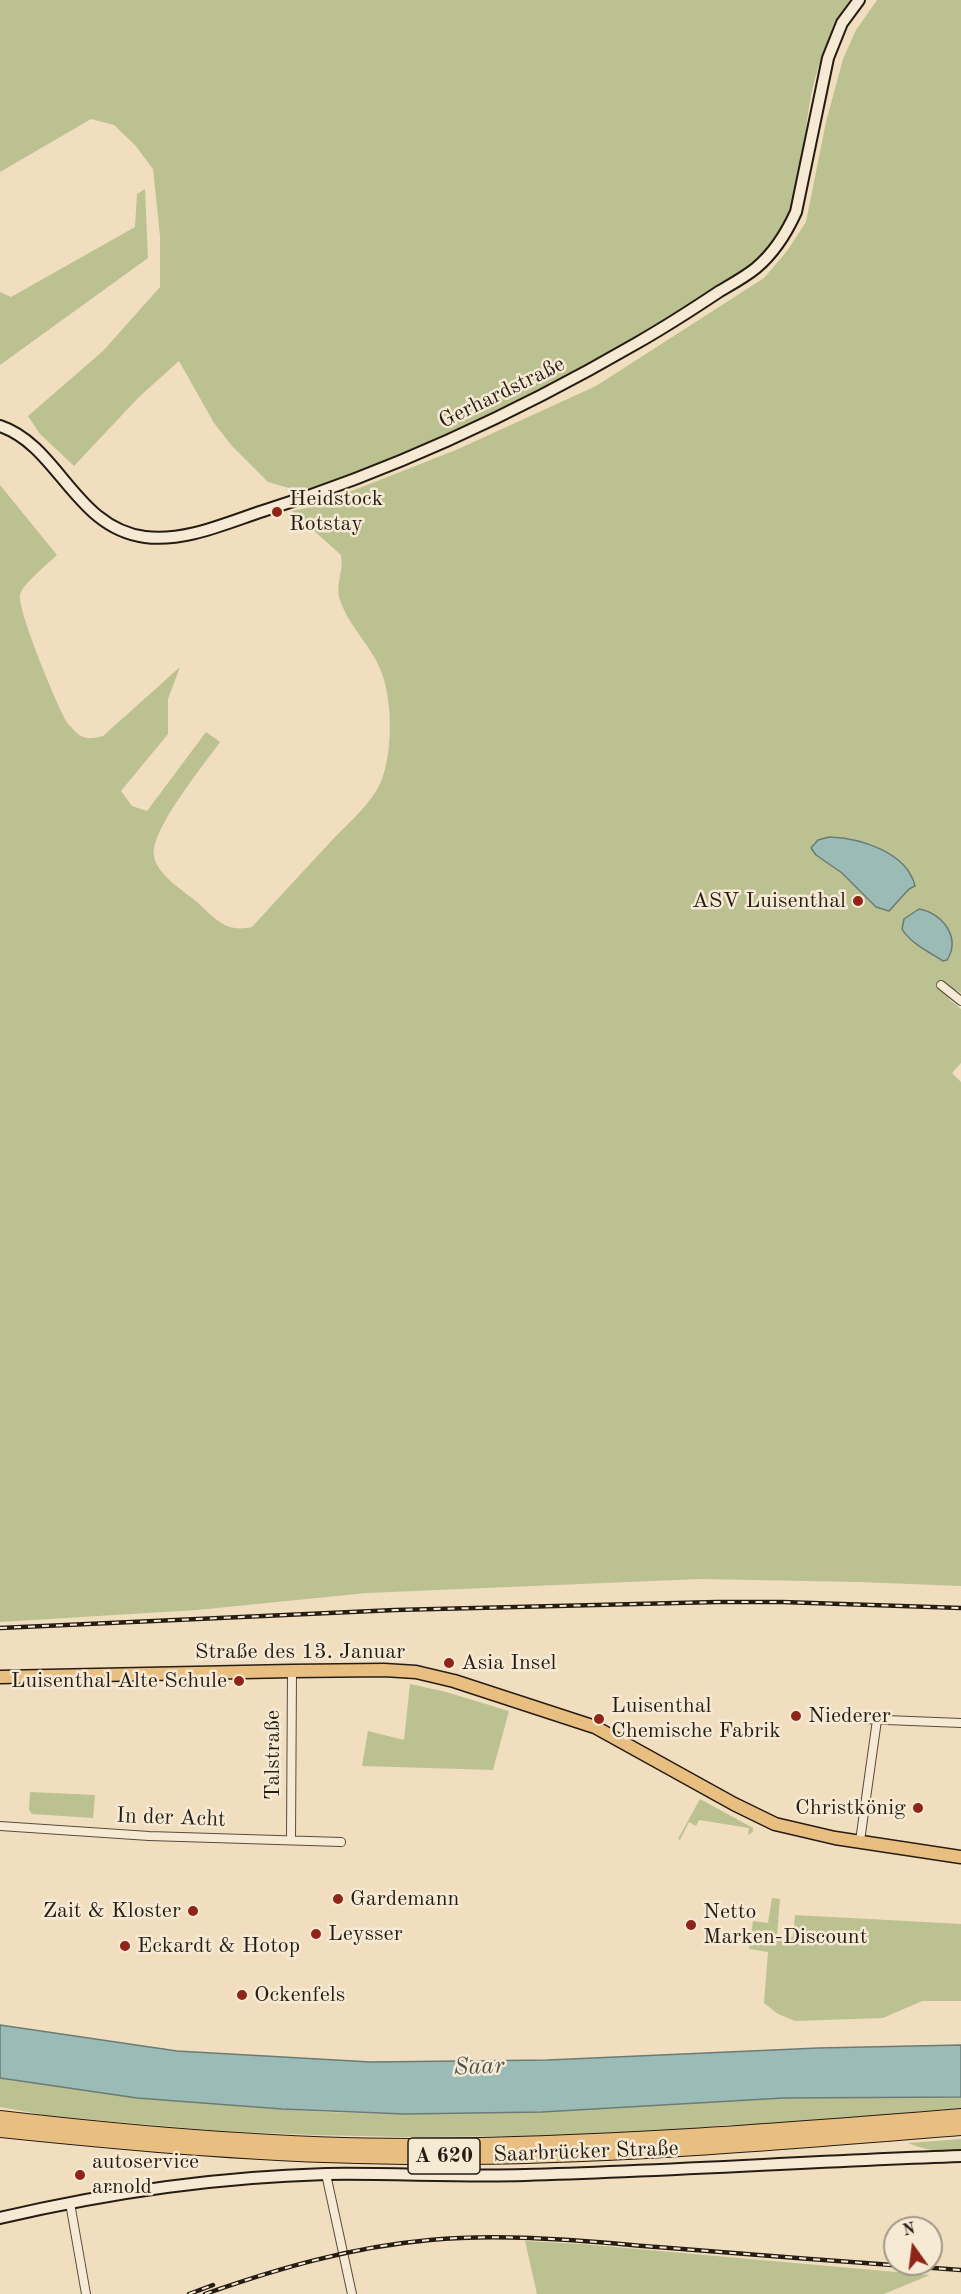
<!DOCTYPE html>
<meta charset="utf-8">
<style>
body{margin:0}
#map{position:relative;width:961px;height:2294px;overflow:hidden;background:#f1debf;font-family:"Old Standard TT",serif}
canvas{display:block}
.north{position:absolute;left:883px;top:2216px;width:60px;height:60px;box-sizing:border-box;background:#f6ead5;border:2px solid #a29887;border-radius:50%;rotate:346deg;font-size:16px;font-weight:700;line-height:24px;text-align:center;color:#251c13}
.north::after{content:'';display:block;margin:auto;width:21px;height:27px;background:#8f2418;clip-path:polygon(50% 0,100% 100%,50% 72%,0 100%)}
</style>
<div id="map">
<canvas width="961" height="2294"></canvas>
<div class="north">N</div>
</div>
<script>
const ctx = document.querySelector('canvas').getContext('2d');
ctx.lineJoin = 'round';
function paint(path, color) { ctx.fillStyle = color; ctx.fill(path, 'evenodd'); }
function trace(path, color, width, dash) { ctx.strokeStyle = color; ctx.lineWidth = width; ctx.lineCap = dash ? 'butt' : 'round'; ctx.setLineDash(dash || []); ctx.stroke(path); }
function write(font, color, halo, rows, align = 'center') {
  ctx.font = font + ' "Old Standard TT",serif'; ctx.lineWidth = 5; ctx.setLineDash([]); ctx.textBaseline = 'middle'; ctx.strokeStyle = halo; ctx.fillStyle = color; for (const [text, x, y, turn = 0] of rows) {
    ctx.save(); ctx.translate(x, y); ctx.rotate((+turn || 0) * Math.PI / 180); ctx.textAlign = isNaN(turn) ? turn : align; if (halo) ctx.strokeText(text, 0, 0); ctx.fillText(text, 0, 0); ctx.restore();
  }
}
paint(new Path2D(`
 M0 0H850C827 34 814 73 808 114 803 149 802 187 786 220 766 262 722 283 684 307 610 354 525 400 445 436 401 455 355 472 311 490L292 489 268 482 232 446 214 423 179 361 139 397 74 466 40 434 28 416 103 351 160 287V236L153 169 135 145 114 125 91 119 0 172Z
 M877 0H961V993L956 990 949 999 961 1009V1063L952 1073 961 1082V1586L859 1582 700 1579 367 1593 197 1610 0 1622V485L57 555C48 564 23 583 20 595 17 609 58 709 68 724 71 727 77 734 81 736 89 740 96 738 103 736L180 667 168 699V734L121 791 132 806 147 811 206 732 220 742C204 765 150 830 154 856 157 875 183 890 197 902 216 919 225 933 252 927 280 896 308 866 336 836 352 820 370 804 380 784 393 756 393 700 381 671 371 645 349 627 340 600 335 585 344 571 341 555L292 511 311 507 456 450 596 386 764 278 787 251 806 222 826 122 843 59 856 30Z
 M145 189 148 258 0 365V292L11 297 135 227 137 194Z
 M410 1684 446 1692 509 1711 493 1770 362 1766 368 1731 404 1740Z
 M30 1792 95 1795 93 1818 32 1814 29 1810Z
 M700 1799 753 1828V1832L748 1835 749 1828 699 1820 696 1826 689 1822 680 1840 678 1839Z
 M772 1898 780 1899 777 1935 793 1937 795 1915 961 1924V2001H922L883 2018 795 2021 778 2014 764 2003 768 1952 749 1949 753 1921 768 1923Z
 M0 2078C134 2097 269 2113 405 2114 531 2115 656 2104 782 2098 842 2095 901 2096 961 2097V2108L758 2126 727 2125 665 2131 548 2136 404 2137 313 2135 220 2131 50 2116 0 2107Z
 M961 2139V2152C941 2152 927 2151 908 2143Z
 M525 2241 581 2244 930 2275 884 2294H537Z`), '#bbc191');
const water = new Path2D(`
 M829 837C860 838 907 852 915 886L909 889 889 911 876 907 842 873 816 855 811 848 818 840Z
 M919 909C943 913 961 938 947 960L943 961C929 952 910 943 902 929L904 919Z
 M0 2025 177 2051 371 2062 548 2060 818 2048 961 2045V2097L783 2098 542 2112 404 2114 282 2109 137 2098 0 2078Z`);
paint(water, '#9bbbb7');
trace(water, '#6c7b75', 1.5);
const street = new Path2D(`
 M941 985 961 1001
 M861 1719 961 1723
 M0 1826 149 1836 341 1842
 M291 1840 292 1671
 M860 1841 877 1720
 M326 2174 352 2294
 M70 2203 86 2294`);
const secondary = new Path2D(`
 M0 426C59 446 75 528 145 537 185 542 226 523 263 511 394 470 518 412 637 343 665 327 693 309 720 291 732 284 745 277 756 268 774 253 786 234 796 212L828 58 842 23 859 0
 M0 2218C106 2193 217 2177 326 2174 393 2173 459 2177 525 2175 670 2171 816 2161 961 2156`);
const primary = new Path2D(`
 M0 1677 292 1671 384 1670 416 1672 454 1681 595 1727 734 1804 775 1824 835 1838 961 1857`);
const highway = new Path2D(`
 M0 2118C136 2134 273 2146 410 2146 594 2145 778 2131 961 2116
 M0 2130C135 2144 270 2156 405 2157 591 2159 776 2143 961 2128`);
trace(street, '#584c3e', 10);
trace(secondary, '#251c13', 14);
trace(primary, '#251c13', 15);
trace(highway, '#251c13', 16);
trace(street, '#f6ead5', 8);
trace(secondary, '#f6ead5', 10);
trace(primary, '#e8bf80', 12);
trace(highway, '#e8bf80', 14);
const rail = new Path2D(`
 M0 1628 395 1610 717 1602H782L961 1608
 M189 2294 213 2285
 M205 2294C279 2268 352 2247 430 2240 506 2233 582 2241 657 2247 758 2255 860 2263 961 2270`);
trace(rail, '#251c13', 4.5);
trace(rail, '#f6ead5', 2, [7]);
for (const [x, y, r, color] of [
 [277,512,6,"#8f2418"],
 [858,901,6,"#8f2418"],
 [449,1663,6,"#8f2418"],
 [239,1681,6,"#8f2418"],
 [796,1716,6,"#8f2418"],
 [599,1719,6,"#8f2418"],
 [918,1808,6,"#8f2418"],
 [338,1899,6,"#8f2418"],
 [193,1911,6,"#8f2418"],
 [691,1925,6,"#8f2418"],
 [316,1934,6,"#8f2418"],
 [125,1946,6,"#8f2418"],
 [242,1995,6,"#8f2418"],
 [80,2175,6,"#8f2418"]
]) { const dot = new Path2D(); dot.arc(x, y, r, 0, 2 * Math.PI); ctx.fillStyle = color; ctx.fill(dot); trace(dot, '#f6ead5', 2); }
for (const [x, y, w] of [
 [444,2156,72]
]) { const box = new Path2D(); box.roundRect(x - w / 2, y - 18, w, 36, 4.5); ctx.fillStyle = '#f6ead5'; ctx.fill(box); trace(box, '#251c13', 1.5); }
write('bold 21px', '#251c13', null, [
 ["A 620",444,2156]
]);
write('22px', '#251c13', '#f6ead5', [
 ["Gerhardstraße",502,393,-26],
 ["Straße des 13. Januar",300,1652],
 ["Talstraße",273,1755,-90],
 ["In der Acht",171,1818,2],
 ["Saarbrücker Straße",586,2152,-2]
]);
write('22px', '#251c13', '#f6ead5', [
 ["Heidstock",289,499],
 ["Rotstay",289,524],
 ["ASV Luisenthal",846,901,"right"],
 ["Asia Insel",461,1663],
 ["Luisenthal Alte Schule",227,1681,"right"],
 ["Luisenthal",611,1706],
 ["Chemische Fabrik",611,1731],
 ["Niederer",808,1716],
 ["Christkönig",906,1808,"right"],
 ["Gardemann",350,1899],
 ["Zait & Kloster",181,1911,"right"],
 ["Netto",703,1912],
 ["Marken-Discount",703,1937],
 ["Leysser",328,1934],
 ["Eckardt & Hotop",137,1946],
 ["Ockenfels",254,1995],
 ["autoservice",92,2162],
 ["arnold",92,2187]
], 'left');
write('italic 24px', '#4e544c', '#f6ead5', [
 ["Saar",479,2067,-2]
]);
</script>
